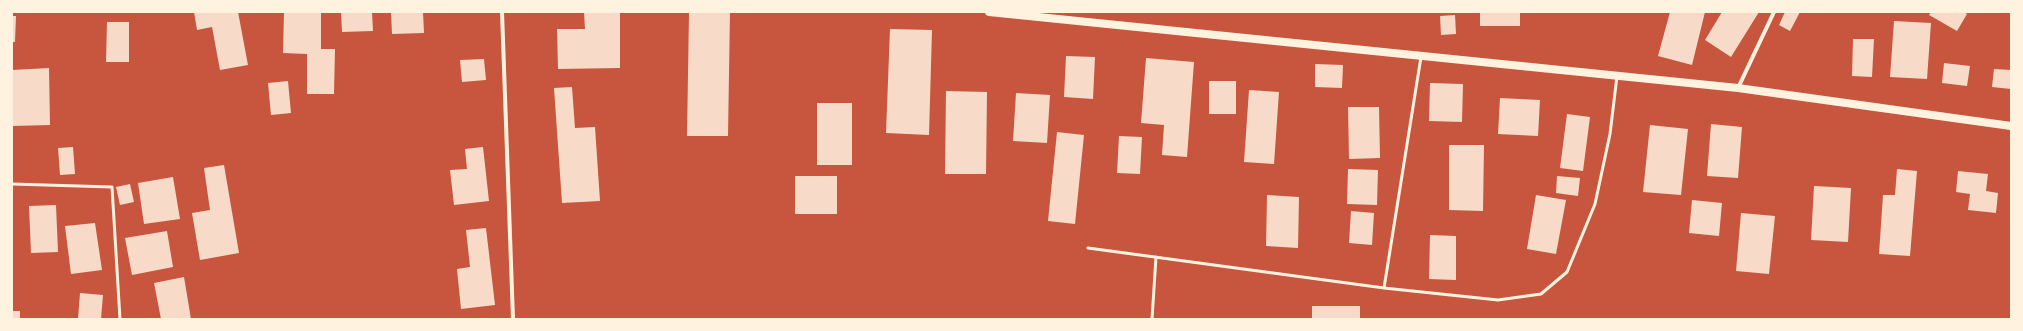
<!DOCTYPE html>
<style>
body{margin:0}
#map{position:relative;width:2023px;height:331px;overflow:hidden;background:#c8553d;font-family:Figtree,sans-serif}
canvas{display:block}
.frame{position:absolute;inset:0;border:13px solid #fff3e0;pointer-events:none}
</style>
<div id="map">
<canvas width="2023" height="331"></canvas>
<div class="frame"></div>
</div>
<script>
const ctx = document.querySelector('canvas').getContext('2d');
ctx.lineJoin = 'round';
function paint(path, color) { ctx.fillStyle = color; ctx.fill(path, 'evenodd'); }
function trace(path, color, width, dash) { ctx.strokeStyle = color; ctx.lineWidth = width; ctx.lineCap = dash ? 'butt' : 'round'; ctx.setLineDash(dash || []); ctx.stroke(path); }
paint(new Path2D(`
 M194 12H238L248 65 220 70 212 27 197 30Z
 M284 12H321V49H335L334 94H307V54L283 53Z
 M341 12H372L373 31 342 32Z
 M391 12H423L424 33 392 34Z
 M584 12H620V68L558 69 557 29H585Z
 M689 12H730L728 136H687Z
 M1480 12H1520V26H1480Z
 M1670 12H1705L1692 65 1658 56Z
 M1722 12H1759L1731 57 1705 40Z
 M1785 12H1800L1790 31 1779 25Z
 M1931 12H1964L1967 14 1957 31 1929 15Z
 M1455 15 1456 34 1441 35 1440 16Z
 M12 16H16L15 42H12Z
 M1894 21 1931 23 1927 79 1890 77Z
 M107 22H129V62H106Z
 M890 29 932 30 929 135 886 133Z
 M1853 39H1874L1872 77 1852 76Z
 M1066 56 1095 57 1093 99 1064 97Z
 M1146 58 1194 62 1187 157 1162 155 1164 125 1141 123Z
 M484 59 486 80 462 82 460 60Z
 M1944 63 1970 66 1967 86 1942 83Z
 M1315 64 1343 65 1342 88 1315 87Z
 M49 68 50 125 13 126 12 70Z
 M1994 69 2011 70V89L1992 87Z
 M288 81 291 113 271 115 268 83Z
 M1209 81H1236V114H1209Z
 M1430 83 1463 84 1462 122 1429 121Z
 M572 87 575 128 595 127 600 201 562 203 554 88Z
 M1249 90 1279 92 1274 164 1244 162Z
 M946 91 987 92 986 174H945Z
 M1016 93 1050 95 1047 143 1013 141Z
 M1500 98 1540 100 1538 136 1498 134Z
 M817 103H852V165H817Z
 M1348 107H1379L1380 158 1349 159Z
 M1567 114 1590 117 1583 171 1560 168Z
 M1711 124 1742 127 1738 178 1707 176Z
 M1650 125 1688 129 1681 195 1643 192Z
 M1057 132 1084 135 1075 224 1048 221Z
 M1119 136 1142 137 1140 174 1117 173Z
 M1449 145H1484L1483 211 1449 210Z
 M73 147 75 174 60 175 58 148Z
 M483 147 489 201 454 205 450 170 467 169 465 149Z
 M224 165 239 253 200 260 192 213 210 210 204 168Z
 M1348 169 1378 170 1377 205 1347 204Z
 M1897 169 1917 171 1910 256 1879 254 1883 195H1895Z
 M1958 171 1988 174 1986 191 1998 193 1996 213 1968 210 1970 194 1956 192Z
 M795 176H837V214H795Z
 M1557 176 1580 178 1578 196 1556 193Z
 M173 177 180 219 144 224 138 183Z
 M130 184 134 202 120 205 116 187Z
 M1814 186 1851 188 1848 242 1811 240Z
 M1267 195 1299 197 1298 248 1266 246Z
 M1536 195 1566 200 1556 254 1527 249Z
 M1692 200 1722 203 1719 236 1689 233Z
 M56 205 58 252 31 253 29 206Z
 M1351 211 1374 213 1372 245 1349 243Z
 M1741 213 1775 216 1769 274 1736 271Z
 M95 223 102 270 71 274 65 226Z
 M486 228 495 305 461 309 457 269 470 267 466 230Z
 M167 231 173 267 132 275 125 238Z
 M1430 235 1456 236V280L1429 279Z
 M184 277 191 319H161L154 283Z
 M80 293 103 295 101 319H78Z
 M1312 306H1360V319H1312Z
 M12 311H20V319H12Z`), '#f7dbc8');
trace(new Path2D(`
 M12 184 112 187 120 319
 M1088 248 1384 288 1498 300 1541 294 1567 272 1595 204 1610 134 1617 76
 M1384 288 1421 57
 M1152 319 1156 257`), '#fff3e0', 3);
trace(new Path2D(`
 M502 12 513 319
 M1738 88 1774 12`), '#fff3e0', 4);
trace(new Path2D(`
 M989 12 1738 88 2011 126`), '#fff3e0', 8);
</script>
